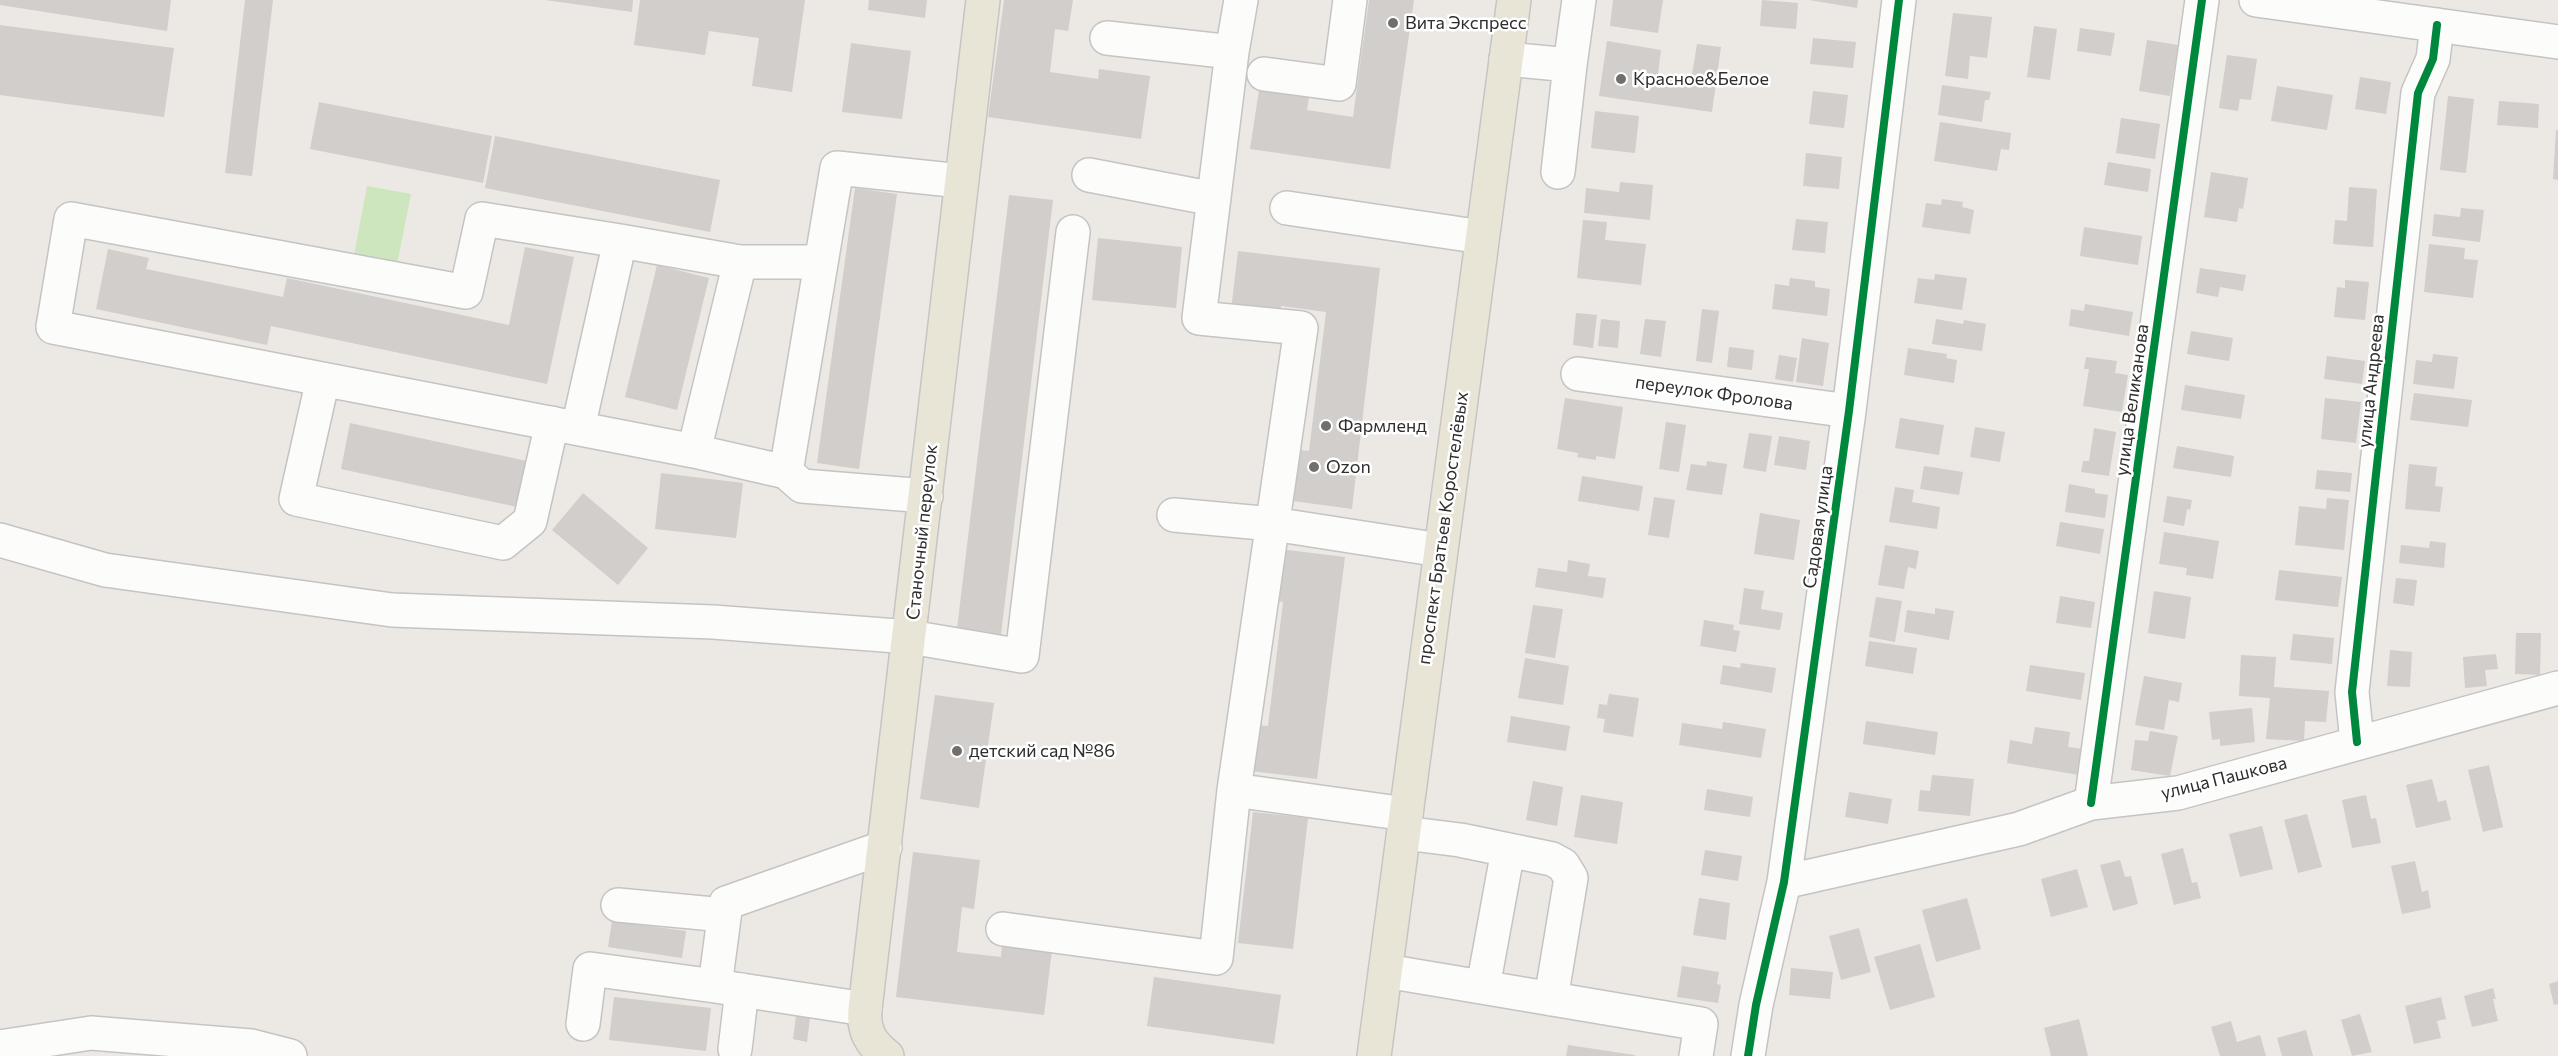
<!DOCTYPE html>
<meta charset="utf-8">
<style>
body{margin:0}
canvas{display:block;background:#ece8e4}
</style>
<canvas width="2558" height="1056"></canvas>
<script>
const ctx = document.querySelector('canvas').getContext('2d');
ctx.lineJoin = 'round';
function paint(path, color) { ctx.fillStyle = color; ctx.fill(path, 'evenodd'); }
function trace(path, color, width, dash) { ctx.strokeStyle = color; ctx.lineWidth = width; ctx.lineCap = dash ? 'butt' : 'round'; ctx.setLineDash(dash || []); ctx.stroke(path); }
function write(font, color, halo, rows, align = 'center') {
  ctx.font = font + ' Commissioner,sans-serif'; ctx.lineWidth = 5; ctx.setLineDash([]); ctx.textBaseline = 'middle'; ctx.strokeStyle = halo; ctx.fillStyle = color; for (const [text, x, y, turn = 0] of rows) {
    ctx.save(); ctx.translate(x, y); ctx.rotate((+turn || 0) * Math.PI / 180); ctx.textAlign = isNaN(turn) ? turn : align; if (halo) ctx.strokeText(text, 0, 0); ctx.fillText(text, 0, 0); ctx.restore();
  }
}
paint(new Path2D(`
 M367 186 411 194 397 264 354 255Z`), '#cee6be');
paint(new Path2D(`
 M0 0H171L167 31 0 5Z
 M245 0H273L252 176 225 173Z
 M545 0H633L632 12Z
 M640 0H805L792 92 752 86 759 38 709 31 705 55 634 45Z
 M869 0H927L925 18 868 10Z
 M1004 0H1073L1068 31 1055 29 1050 72 1098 79 1099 69 1150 76 1141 139 988 117Z
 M1369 0H1414L1390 169 1250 149 1259 90 1309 97 1307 110 1353 117Z
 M1613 0H1663L1658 33 1610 26Z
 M1762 0 1798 3 1796 29 1760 26Z
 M1809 0H1858L1857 8Z
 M1953 13 1992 17 1987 58 1970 56 1968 79 1945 76Z
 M0 25 174 48 164 117 0 95Z
 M2034 26 2057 29 2050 80 2027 77Z
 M2080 28 2115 33 2111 56 2077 51Z
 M1813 38 1856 42 1853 68 1810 64Z
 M2147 40 2178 45 2170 96 2139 91Z
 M1607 41 1661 50 1658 74 1691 80 1697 44 1721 47 1712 112 1599 96Z
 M851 43 911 51 902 119 842 112Z
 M2227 55 2257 59 2251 100 2240 99 2238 111 2219 108Z
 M2360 77 2391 82 2386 114 2355 109Z
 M1942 85 1991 92 1989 100H1985L1982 122 1938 115Z
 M2277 86 2333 95 2327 130 2271 121Z
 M1813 91 1848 95 1844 128 1809 124Z
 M2448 96 2474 99 2466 173 2440 170Z
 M2499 101 2539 104 2538 128 2497 125Z
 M319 102 492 136 483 183 310 149Z
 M1595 111 1639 116 1635 153 1591 148Z
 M2121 118 2160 124 2155 159 2116 153Z
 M1940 122 2011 133 2009 150 2001 149 1997 171 1934 161Z
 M2556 130H2558V180L2553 179Z
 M495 136 720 180 710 232 485 188Z
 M1806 153 1842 157 1839 189 1803 186Z
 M2108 162 2151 169 2148 192 2104 185Z
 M2211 172 2248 178 2243 209 2239 208 2237 222 2204 217Z
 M1620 182 1653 185 1650 220 1584 213 1586 188 1619 192Z
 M2349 187 2377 189 2373 247 2333 244 2335 220 2347 221Z
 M855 188 897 194 859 469 817 463Z
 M1009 195 1053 200 1000 643 956 637Z
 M1942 199 1963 202 1962 207 1974 210 1970 234 1922 227 1926 203 1941 205Z
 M2461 208 2484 210 2480 242 2432 236 2434 214 2460 217Z
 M1796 219 1828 222 1825 253 1792 250Z
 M1583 220 1607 222 1605 240 1646 244 1641 285 1577 278Z
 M2084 227 2142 236 2138 265 2080 256Z
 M1098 238 1182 247 1176 308 1092 300Z
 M2429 244 2465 248 2464 259 2478 260 2473 298 2424 292Z
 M525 247 574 257 547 384 271 326 267 345 96 309 108 249 149 258 146 269 283 297 287 278 509 325Z
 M1238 251 1380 268 1352 509 1293 501 1299 450 1309 451 1326 312 1281 306 1280 316 1231 310Z
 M657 265 709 278 677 410 625 397Z
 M2200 268 2246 275 2243 291 2220 287 2218 297 2196 293Z
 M1935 274 1967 278 1962 310 1914 303 1918 278 1934 280Z
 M1790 278 1815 281V287L1830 289 1827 316 1772 309 1775 284 1789 286Z
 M2345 280 2369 282 2365 320 2334 317 2337 287 2345 288Z
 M2085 304 2133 312 2129 336 2069 326 2071 309 2084 311Z
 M1702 309 1719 311 1712 363 1696 361Z
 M1576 313 1597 315 1593 348 1573 345Z
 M1601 319 1620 321 1618 348 1598 346Z
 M1645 319 1666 321 1661 357 1640 354Z
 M1936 319 1963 324 1964 320 1986 324 1982 351 1932 344Z
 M2191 331 2233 338 2229 361 2187 354Z
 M1802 338 1829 343 1823 386 1796 382Z
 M1729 347 1754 350 1752 370 1727 367Z
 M1908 348 1947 354 1946 358 1957 360 1954 383 1904 375Z
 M2433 354 2458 357 2454 389 2413 384 2416 360 2432 362Z
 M1779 355 1797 358 1793 382 1775 379Z
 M2327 356 2365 361 2362 384 2324 379Z
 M2086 357 2117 361 2115 373 2128 375 2122 412 2083 406 2089 369H2084Z
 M2185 385 2245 395 2241 419 2181 410Z
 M2414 393 2472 400 2468 427 2410 420Z
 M1565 398 1623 407 1615 459 1596 456V460L1577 457 1578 453 1557 449Z
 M2325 398 2361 402 2356 443 2321 439Z
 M1900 418 1944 425 1939 455 1895 448Z
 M1666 422 1686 425 1679 472 1659 469Z
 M350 423 527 461 517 507 341 469Z
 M1975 427 2005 432 2000 462 1970 457Z
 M2094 428 2116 432 2109 476 2081 472 2083 461H2089Z
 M1749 433 1772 436 1766 472 1743 468Z
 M1779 436 1810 441 1806 470 1774 465Z
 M2177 446 2234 456 2231 477 2173 468Z
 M1707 461 1727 464 1722 495 1686 490 1691 464 1706 466Z
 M2409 464 2437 467 2435 486 2443 487 2440 512 2405 509Z
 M1924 466 1963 472 1959 495 1920 489Z
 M2317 470 2352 473 2350 492 2315 489Z
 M661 473 743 483 736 538 655 529Z
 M1582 476 1643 486 1639 511 1578 501Z
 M2069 484 2095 489V493L2108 495 2105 518 2065 512Z
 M1895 487 1914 490 1912 502 1940 507 1937 529 1889 522Z
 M583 493 648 548 618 585 552 530Z
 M2167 496 2192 500 2190 510 2187 509 2184 526 2163 522Z
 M1654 497 1675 500 1669 538 1648 535Z
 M2327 498 2349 500 2344 550 2295 545 2299 506 2326 509Z
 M1760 513 1800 520 1794 560 1754 554Z
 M2060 522 2104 529 2100 554 2056 546Z
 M2164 532 2219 541 2213 579 2186 575 2187 568 2159 564Z
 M2430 541 2446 543 2444 568 2399 563 2401 545 2429 548Z
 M1885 545 1919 551 1916 569 1908 567 1904 589 1878 585Z
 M1279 549 1345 557 1317 779 1251 771 1257 725 1268 726 1283 602 1273 600Z
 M1568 560 1590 564 1588 576 1606 578 1603 598 1535 587 1538 568 1567 572Z
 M2279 570 2342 577 2338 607 2275 600Z
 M2396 578 2417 580 2414 606 2393 603Z
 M1744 588 1764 591 1761 609 1783 613 1780 630 1739 624Z
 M2154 591 2191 597 2185 639 2148 633Z
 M2060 596 2095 602 2091 628 2056 623Z
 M1876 597 1902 601 1895 642 1869 637Z
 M1533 605 1563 609 1555 658 1525 653Z
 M1935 608 1954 611 1949 640 1904 632 1907 610 1935 614Z
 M1704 620 1734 625 1733 630 1740 631 1736 652 1700 646Z
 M2516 633H2541L2540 675 2515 674Z
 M2293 634 2334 638 2332 664 2290 660Z
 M1869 641 1917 648 1913 674 1865 666Z
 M2390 650 2412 652 2410 687 2387 686Z
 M2496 654 2498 669 2485 670 2487 686 2465 688 2463 657Z
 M2241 655 2276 657 2274 687 2329 691 2326 722 2305 721 2304 741 2266 739 2270 698 2239 696Z
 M1525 658 1569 666 1563 705 1518 698Z
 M1741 663 1776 668 1772 693 1720 684 1723 665 1740 668Z
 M2030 665 2085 673 2081 700 2026 691Z
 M2144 676 2182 683 2179 702 2169 700 2164 730 2135 725Z
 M1609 694 1639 698 1633 737 1603 732 1605 719 1597 718 1599 704 1607 705Z
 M935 695 994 703 979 808 920 799Z
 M2252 708 2255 742 2220 746V739L2212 740 2209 712Z
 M1511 716 1570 726 1566 751 1507 742Z
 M1866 721 1938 732 1935 755 1863 744Z
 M1723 722 1766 729 1761 758 1679 745 1682 723 1722 729Z
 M2035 727 2070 732 2068 747 2083 749 2079 775 2007 763 2010 740 2032 744Z
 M2150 731 2178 736 2170 776 2131 770 2135 740 2148 741Z
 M2489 765 2503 827 2483 832 2468 770Z
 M1932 775 1974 779 1970 816 1918 811 1920 790 1930 791Z
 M2432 779 2438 802 2446 800 2451 820 2416 828 2406 785Z
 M1533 781 1563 787 1557 826 1526 820Z
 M1707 789 1753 797 1750 817 1704 810Z
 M1849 792 1892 799 1888 824 1845 817Z
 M1581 795 1623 802 1617 844 1574 837Z
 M2366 795 2371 819 2376 818 2381 843 2352 848 2342 800Z
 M1253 812 1308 818 1293 949 1238 943Z
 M2307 814 2322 867 2298 873 2284 820Z
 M2262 826 2273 869 2240 877 2229 834Z
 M2183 848 2192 883 2197 882 2201 898 2174 905 2161 854Z
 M1705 850 1742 856 1738 881 1701 875Z
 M913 852 980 860 974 909 962 907 957 952 1001 957 1002 945 1052 950 1044 1015 896 997Z
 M2120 860 2125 877 2131 876 2138 904 2113 911 2100 865Z
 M2415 861 2422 892 2428 890 2431 908 2402 914 2391 866Z
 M2077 869 2088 907 2051 917 2041 879Z
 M1699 898 1730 903 1726 940 1693 935Z
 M1967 898 1981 949 1936 962 1922 910Z
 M612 921 686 931 682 958 608 947Z
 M1859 928 1871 972 1841 980 1829 936Z
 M1920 944 1935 997 1890 1010 1874 957Z
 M1682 966 1719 972 1717 984 1721 985 1718 1003 1677 997Z
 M1791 968 1833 972 1830 999 1789 995Z
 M1154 977 1281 995 1274 1044 1147 1026Z
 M2558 981V1004L2554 1005 2549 984Z
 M2493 988 2496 999H2493L2498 1021 2472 1027 2464 996Z
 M614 997 711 1008 706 1051 609 1040Z
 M2441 997 2446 1019 2437 1021 2441 1038 2414 1044 2405 1006Z
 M2360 1014 2372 1052 2352 1056 2341 1020Z
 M796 1016 810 1018 807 1042 793 1039Z
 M2079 1019 2088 1056H2051L2044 1028Z
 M2231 1021 2237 1042 2260 1035 2266 1056H2220L2211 1027Z
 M2306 1030 2313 1056H2282L2277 1038Z
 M1568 1045 1635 1055V1056H1566Z`), '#d1cecb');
const minor = new Path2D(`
 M2256 0 2558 42
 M1107 38 1232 52
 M1506 59 1570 65 1558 172
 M1570 65 1579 0
 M1264 74 1339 84 1350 0
 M1089 175 1214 199
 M1287 208 1482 237
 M620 241 482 219 466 292 71 219 53 327 694 451 786 472 802 486 926 496
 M1578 374 1849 411
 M323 379 296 499 503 543 530 521 552 423
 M578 428 620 241 740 262H821
 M694 451 740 262
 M786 472 837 168 961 181
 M1174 515 1273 524 1440 550
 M0 540 105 570 392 610 713 622 910 637 1022 656 1073 232
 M2357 742 2352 692 2418 93 2433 59 2437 25
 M1234 790 1406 814
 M2091 803 2202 0
 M1404 833 1460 840 1552 859 1563 865 1571 878 1551 999
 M1784 882 2019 829 2091 803 2178 793 2558 688
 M618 905 724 915
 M1003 929 1216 958 1234 790 1301 328 1199 318 1232 52 1241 0
 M1386 971 1701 1024 1696 1056
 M1483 987 1508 850
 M865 1009 715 986 726 903 885 847
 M583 1024 590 969 715 986
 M0 1047 91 1033 251 1046 290 1056
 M735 1049 742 990
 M1748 1056 1756 1005 1784 882 1849 411 1899 0`);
const major = new Path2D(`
 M887 1056C870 1043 863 1030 865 1009L983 0
 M1374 1056 1514 0`);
trace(minor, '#c5c4c5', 36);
trace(major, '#c6c5c4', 36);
trace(minor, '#fcfcfb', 33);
trace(major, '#e8e4d6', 33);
trace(new Path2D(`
 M2357 742 2352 692 2418 93 2433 59 2437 25
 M2091 803 2202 0
 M1748 1056 1756 1005 1784 882 1849 411 1899 0`), '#00873e', 8);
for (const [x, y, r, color] of [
 [1393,23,6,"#706f6e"],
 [1621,79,6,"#706f6e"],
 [1326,426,6,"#706f6e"],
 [1314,467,6,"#706f6e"],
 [957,751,6,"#706f6e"]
]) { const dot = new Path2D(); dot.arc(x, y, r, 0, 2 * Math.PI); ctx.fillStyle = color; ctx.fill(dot); trace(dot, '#fff', 2); }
write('18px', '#2e2e2e', '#fff', [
 ["Вита Экспресс",1405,23],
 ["Красное&Белое",1633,79],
 ["Фармленд",1338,426],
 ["Ozon",1326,467],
 ["детский сад №86",969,751]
], 'left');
write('18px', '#2e2e2e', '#fff', [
 ["улица Андреева",2371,381,-84],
 ["переулок Фролова",1714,393,8],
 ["улица Великанова",2132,400,-82],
 ["Садовая улица",1818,527,-82],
 ["проспект Братьев Коростелёвых",1443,528,-82],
 ["Станочный переулок",922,532,-84],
 ["улица Пашкова",2224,778,-14]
]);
</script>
